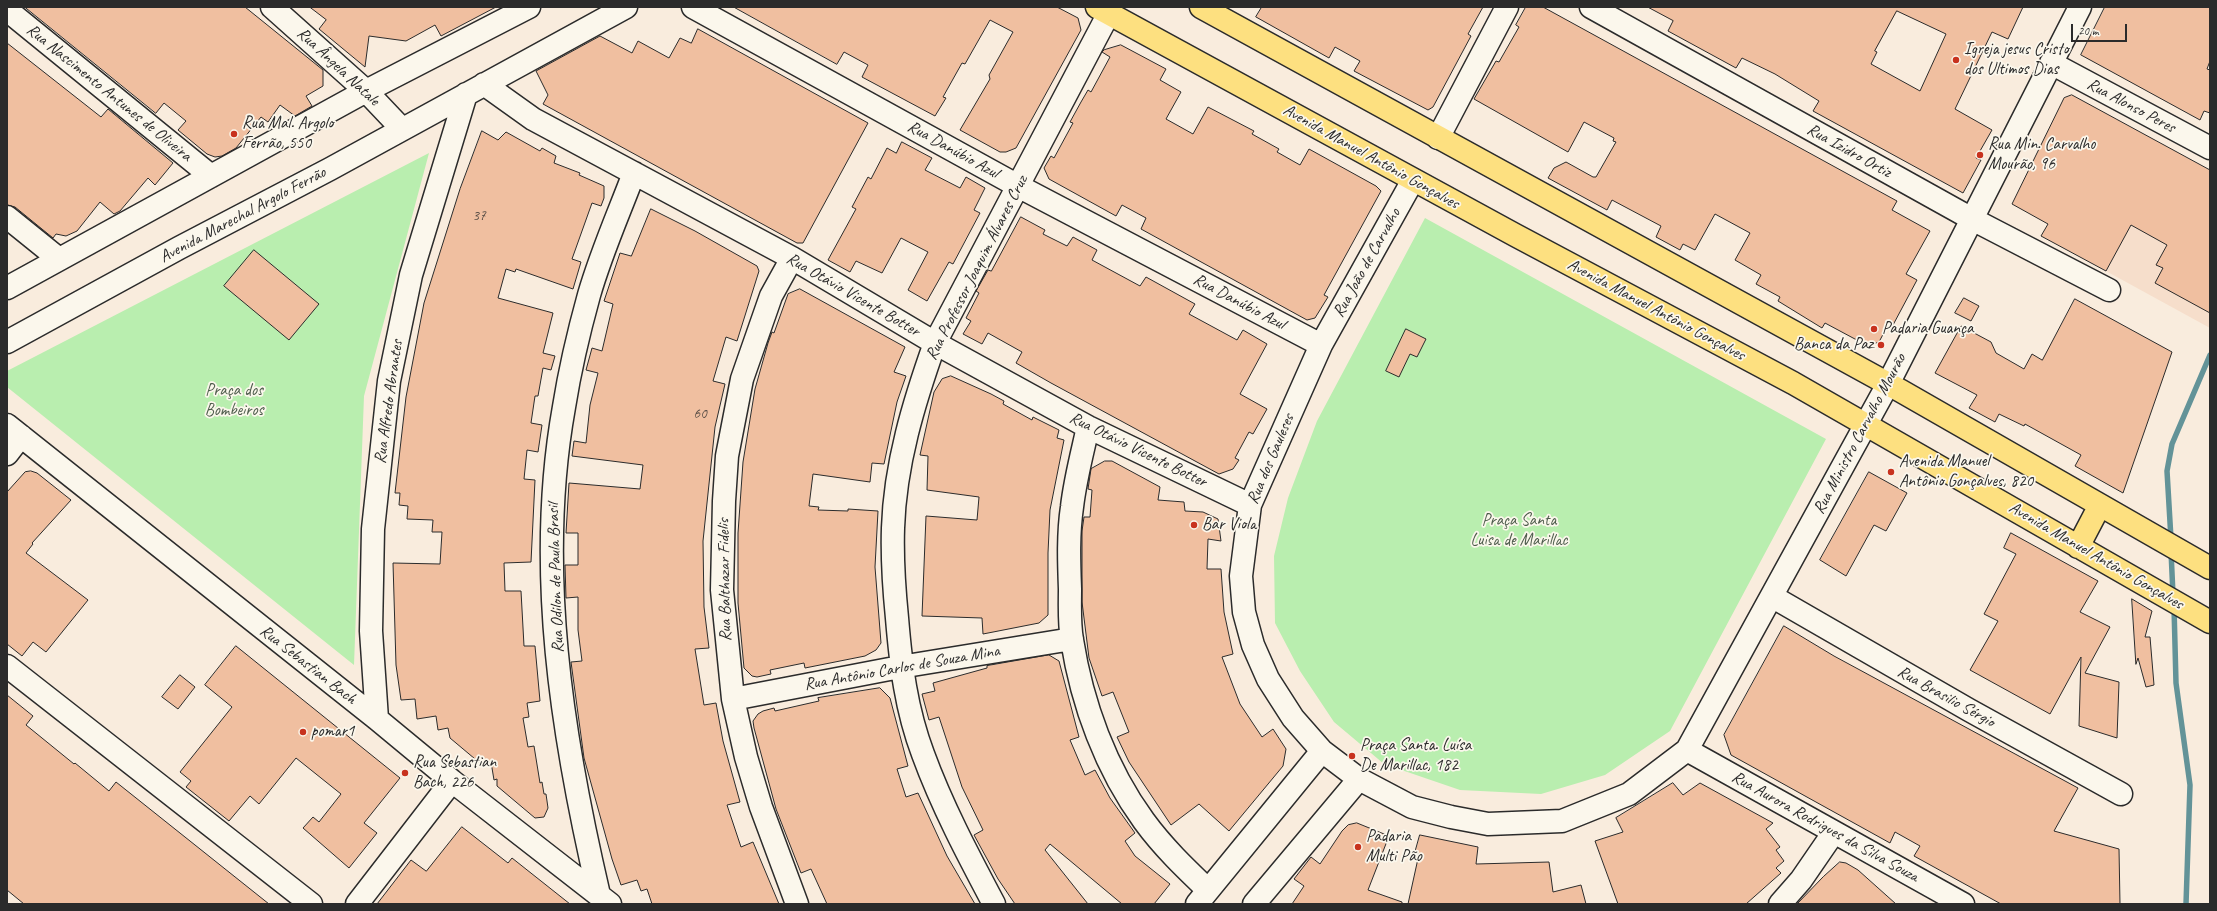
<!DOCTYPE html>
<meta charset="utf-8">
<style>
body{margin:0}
#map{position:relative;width:2217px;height:911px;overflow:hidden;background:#f9ecdd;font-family:Caveat,sans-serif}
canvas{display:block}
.frame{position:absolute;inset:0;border:8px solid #2b2b2b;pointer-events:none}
.scale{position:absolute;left:2071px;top:24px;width:56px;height:18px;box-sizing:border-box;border:2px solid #2b2b2b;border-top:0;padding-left:5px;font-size:12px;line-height:14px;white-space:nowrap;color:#2b2b2b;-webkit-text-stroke:3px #fbf7ec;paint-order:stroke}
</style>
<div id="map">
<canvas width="2217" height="911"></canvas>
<div class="frame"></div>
<div class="scale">20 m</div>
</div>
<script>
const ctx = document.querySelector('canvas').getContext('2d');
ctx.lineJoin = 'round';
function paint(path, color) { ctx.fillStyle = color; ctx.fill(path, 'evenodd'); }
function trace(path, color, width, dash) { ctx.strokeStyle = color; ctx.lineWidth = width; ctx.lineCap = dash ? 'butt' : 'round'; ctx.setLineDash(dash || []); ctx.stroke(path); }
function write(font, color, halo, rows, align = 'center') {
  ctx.font = font + ' Caveat,sans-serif'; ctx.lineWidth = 3.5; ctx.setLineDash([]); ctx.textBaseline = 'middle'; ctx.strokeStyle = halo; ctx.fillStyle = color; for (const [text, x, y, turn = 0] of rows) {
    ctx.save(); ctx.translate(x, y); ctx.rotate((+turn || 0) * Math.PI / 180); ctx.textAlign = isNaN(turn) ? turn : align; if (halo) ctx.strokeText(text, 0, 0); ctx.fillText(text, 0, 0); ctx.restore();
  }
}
paint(new Path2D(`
 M2127 204 2210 249V328L2095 265Z`), '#f6decb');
paint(new Path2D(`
 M429 153 364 396 354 665 7 387V371Z
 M1425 218 1826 439 1670 731 1605 775 1541 794 1460 790 1384 764 1334 722 1300 671 1275 623 1274 556 1288 498 1317 421Z`), '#b9eeaf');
trace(new Path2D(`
 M2171 539 2167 471 2172 444 2210 355
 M2171 551 2173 595
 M2174 607 2176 683 2190 785 2186 904`), '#639398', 5.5);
const building = new Path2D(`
 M25 7H245L323 70V86L306 96 312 106 295 116 280 105 268 122 261 117 236 148 222 156 215 157 207 154 178 130 186 121 164 103 156 113Z
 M310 7H496L441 36 435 25 406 41 369 36 365 67 319 29 326 20Z
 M734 7H1057L1078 18 1081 30 1016 148 1006 152H1000L960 130 990 79 989 75 1013 32 990 20 965 64 962 63 943 97 946 98 935 116 862 77 868 65 844 52 837 64Z
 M1262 7H1483L1468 34 1471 36 1433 107 1428 110 1354 71 1360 61 1335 47 1329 58 1256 17Z
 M1526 7H1543L1897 201 1892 210 1930 231 1906 274 1917 280 1893 325 1889 323 1879 342 1868 346 1825 323 1822 328 1778 301 1780 297 1756 284 1761 275 1735 260 1750 233 1715 214 1695 250 1683 244 1680 250 1656 237 1661 226 1612 200 1607 210 1548 178 1554 168 1566 162 1593 177H1596L1616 142 1613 141 1614 138 1584 122 1568 152 1474 99 1496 61 1499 62 1519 27 1516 25Z
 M1648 7H2023L2008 39 1992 32 1955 109 1992 130 1976 158 1981 160 1963 193 1813 111 1819 101 1775 74 1742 58 1736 68 1668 31 1673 21ZM1897 11 1946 34 1920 91 1871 64 1877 52 1875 51Z
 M2105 7H2210V61L2207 69 2210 70V113L2204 111 2200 120 2081 55Z
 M698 29 868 123 803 243H797L543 104 548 95 536 71 600 36 632 53 638 41 669 58 680 38 691 43Z
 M7 43 101 117 108 109 173 163 155 185 148 178 120 211 114 214 100 202 77 231 66 236 56 234 53 238 15 207 7 205Z
 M1121 45 1166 69 1160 80 1181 92 1166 119 1193 134 1208 107 1254 131 1252 134 1279 149 1277 152 1300 165 1309 149 1376 186 1381 191 1324 295 1328 297 1315 318 1307 320 1141 229 1146 218 1122 205 1116 216 1049 179 1044 168 1051 156 1054 158 1073 123 1070 122 1081 102 1088 90 1091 92 1110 57 1102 52 1104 50Z
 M2072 95 2210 170V313L2155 283 2163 268 2156 265 2167 245 2131 225 2106 271 2041 236 2048 224 2012 204 2064 98Z
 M482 131 498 140 506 132 540 151 542 148 556 156 554 163 580 173 579 175 604 186V198L601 206 592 203 572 259 581 262 573 289 516 269 515 272 506 269 498 298 553 313 543 353 555 356 551 370 543 368 538 396H535L531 423 542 425 538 452 527 450 524 479 535 480 531 562 504 563 505 591H521L524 646H535L540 701 527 703 529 717 523 718 528 747 534 746 540 783 542 782 544 794H546L548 808 544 817 535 818 497 786V779L494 780 491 762 481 764 450 738 448 728 438 730 436 716 417 719 415 699 401 700 396 665 393 563 440 564 442 532H432L433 520 407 519 408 506 399 505 400 493H395L406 397 424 303 460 189Z
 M902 142 932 158 925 170 960 188 966 177 985 188 974 210 980 213 953 264 949 262 927 301 908 290 928 252 901 238 882 273 856 261 850 272 828 260 856 209 852 207 868 177 871 179 887 148 896 153Z
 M651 209 695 231 757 266 759 271 737 341 726 337 713 381 725 384 715 427 703 541 704 607 709 648 695 649 704 705 716 703 723 741 740 802 727 805 741 847 753 842 779 904H652L647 889 641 891 637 880 621 885 612 859 584 758 571 662 582 661 578 630V597L566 598 565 565H578V533H566L569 483 640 489 643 465 572 456 574 441 586 443 590 405 598 373 586 370 592 348 602 351 613 304 604 301 620 253 631 256Z
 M1021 217 1045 230 1043 234 1067 246 1073 237 1097 250 1092 260 1140 286 1146 277 1195 304 1189 314 1237 340 1243 330 1267 344 1240 394 1267 409 1253 434 1249 432 1235 458 1239 460 1233 469 1219 474 1051 383 1016 363 1022 352 988 333 982 344 963 334 971 321 966 318 979 293 976 291 988 270 991 271Z
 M254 250 319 304 289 340 224 286Z
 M800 289 905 347 894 372 906 376 897 402 884 464 872 463 870 482 813 474 809 506 819 507 818 510 848 511V509L878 511 875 567 881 643 876 650 865 656 805 668 804 663 770 670 771 674 757 677 752 676 744 668 738 603V533L743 462 755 389 768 343 772 332 774 333 788 294Z
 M1964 298 1979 306 1971 321 1955 313Z
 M2075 299 2172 352 2123 493 2075 466 2081 455 2025 424 2024 426 1999 414 1995 422 1969 408 1977 395 1935 373 1961 326 1991 342 1996 353 2024 369 2032 354 2042 360Z
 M1406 329 1426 339 1417 357 1410 354 1399 377 1386 371Z
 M951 376 991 394 1004 401 1003 404 1032 420 1033 417 1059 430 1057 438 1064 440 1050 510 1048 553V615L1039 623 983 634 982 618 922 616 926 516 977 520 979 497 927 490 928 456 920 455 934 392 942 379Z
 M1105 461H1112L1160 487 1158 500 1184 502 1185 511 1203 512 1218 519 1221 541 1208 539 1207 569H1221L1224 612 1233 654 1222 657 1240 704 1262 737 1273 729 1286 749 1283 766 1229 831 1199 804 1171 825 1129 762 1117 737 1129 732 1113 692 1102 696 1089 658 1082 602V531L1084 517H1090L1092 490 1088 489 1091 469Z
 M31 471 37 473 71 500 32 543 33 544 26 553 88 600 46 652 33 642 22 656 7 644V492L25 472Z
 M1869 472 1907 493 1886 531 1874 525 1846 576 1820 560Z
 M2011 533 2098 581 2080 612 2110 627 2085 673 2119 682 2117 738 2079 726 2081 657 2050 714 1970 670 1998 621 1984 614 2016 554 2004 548Z
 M2132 599 2152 611 2145 637H2150L2154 685 2146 687 2138 658 2136 664Z
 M1784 626 1834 656 2078 788 2054 831 2119 849 2120 904H2001L1914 856 1920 846 1895 832 1890 843 1731 755 1724 735Z
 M236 646 400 778 364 823 377 833 349 868 303 828 313 817 319 822 341 794 296 758 259 804 250 796 229 821 186 787 191 781 180 772 232 707 205 685Z
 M1049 655 1059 661 1079 737 1070 740 1085 775 1095 770 1110 798 1135 833 1125 841 1135 856 1170 884 1154 904H1122L1050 844 1045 850 1088 904H1015L998 879 974 835 983 830 962 787 939 717 929 720 922 694 935 691 933 683 987 668V666Z
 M180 675 195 687 178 709 162 697Z
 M880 688 890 698 908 766 897 769 906 797 918 793 947 856 975 904H827L811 869 801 873 776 809 754 728 753 721 758 714 763 711 774 708 775 711 819 701 818 698Z
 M7 695 33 716 26 725 74 764 75 763 109 791 116 782 269 904H24L7 890Z
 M1673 783 1683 795 1700 783 1773 823 1766 829 1780 847 1776 850 1784 861 1776 868 1781 873 1746 904H1618L1595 841 1623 832 1616 818Z
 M1357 823 1389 836 1368 890 1402 902V904H1292L1304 886 1294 879 1311 857 1320 864 1342 831 1348 825Z
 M462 827 508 863 512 858 570 904H377L411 860 426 871Z
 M1420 835 1478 847 1476 864 1549 862 1553 892 1581 885 1586 904H1408L1419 854 1415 853Z
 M1840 862 1846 863 1858 870 1896 904H1797L1823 877Z`);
paint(building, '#f0bfa0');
trace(building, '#2b2b2b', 1);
const minor = new Path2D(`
 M272 7 366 91 402 129
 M693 7 1018 186 1321 345
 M1591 7 1972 219 2109 290
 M7 10 211 176
 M2051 63 2210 148
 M484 84 533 119 792 258 935 343 1088 427 1250 505
 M1438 138 1507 7
 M1413 180 1321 345 1250 505 1241 576 1244 612 1253 645 1268 679 1293 718 1322 751 1359 779 1412 807 1451 817 1488 824 1562 821 1629 794 1687 750 1888 384 2080 7
 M7 217 59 259
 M792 258 771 296 742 379 727 456 724 501 722 590 733 699 746 757 761 807 797 904
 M7 288 366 91 529 7
 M7 342 179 248 330 169 626 7
 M7 425 377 719 452 781 610 904
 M1088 427C1082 454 1075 480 1072 507 1068 534 1069 562 1070 589 1070 606 1069 623 1072 640 1082 704 1106 769 1144 821 1163 847 1185 868 1208 890
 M7 454 21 436
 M1773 597 1969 710 2121 794
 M7 666 311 904
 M733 699 900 667 1072 639
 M377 719 371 631 373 529 389 381 411 275 466 94
 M1687 750 1963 904
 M599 895C562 737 535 568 564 407 570 369 579 331 589 295 601 253 619 213 634 173
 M357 904 452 781
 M994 904C968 855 942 806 923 754 906 709 901 666 897 618 894 588 892 558 893 528 895 464 914 402 935 343L1109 13
 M1197 904 1322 751
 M1254 904 1359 779
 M1780 904 1801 880 1834 832`);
const major = new Path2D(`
 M1097 7 1515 235 1793 383 2210 622
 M1201 7 1901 391 2210 568
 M2078 547 2100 505`);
trace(minor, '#2b2b2b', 25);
trace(major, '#2b2b2b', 25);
trace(minor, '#fbf7ec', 22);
trace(major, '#fde080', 22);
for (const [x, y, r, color] of [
 [1956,60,4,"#c8321e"],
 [234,134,4,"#c8321e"],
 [1980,155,4,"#c8321e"],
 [1874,329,4,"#c8321e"],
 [1881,345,4,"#c8321e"],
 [1891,472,4,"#c8321e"],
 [1194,525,4,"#c8321e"],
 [303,732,4,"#c8321e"],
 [1352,756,4,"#c8321e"],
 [405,773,4,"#c8321e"],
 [1358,847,4,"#c8321e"]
]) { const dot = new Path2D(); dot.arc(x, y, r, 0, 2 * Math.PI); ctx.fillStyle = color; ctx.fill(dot); trace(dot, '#fbf7ec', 1.5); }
write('15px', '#5c5048', null, [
 ["37",479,216],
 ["60",700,414]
]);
write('17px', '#2b2b2b', '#fbf7ec', [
 ["Igreja jesus Cristo",1964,50],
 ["dos Ultimos Dias",1964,70],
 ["Rua Mal. Argolo",242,124],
 ["Ferrão, 550",242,144],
 ["Rua Min. Carvalho",1988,145],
 ["Mourão, 96",1988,165],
 ["Padaria Guança",1882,329],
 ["Banca da Paz",1873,345,"right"],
 ["Avenida Manuel",1899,462],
 ["Antônio Gonçalves, 820",1899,482],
 ["Bar Viola",1202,525],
 ["pomar1",311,732],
 ["Praça Santa. Luísa",1360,746],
 ["De Marillac, 182",1360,766],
 ["Rua Sebastian",413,763],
 ["Bach, 226",413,783],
 ["Padaria",1366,837],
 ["Multi Pão",1366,857]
], 'left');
write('17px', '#2b2b2b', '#fbf7ec', [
 ["Rua Ângela Natale",338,67,43],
 ["Rua Nascimento Antunes de Oliveira",109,93,39],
 ["Rua Alonso Peres",2131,106,28],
 ["Rua Danúbio Azul",953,150,29],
 ["Rua Izidro Ortiz",1849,151,29],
 ["Avenida Manuel Antônio Gonçalves",1371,157,29],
 ["Avenida Marechal Argolo Ferrão",243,215,-28],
 ["Rua João de Carvalho",1367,263,-61],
 ["Rua Professor Joaquim Álvares Cruz",977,268,-63],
 ["Rua Otávio Vicente Botter",853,295,30],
 ["Rua Danúbio Azul",1239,302,28],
 ["Avenida Manuel Antônio Gonçalves",1656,310,28],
 ["Rua Alfredo Abrantes",389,402,-82],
 ["Rua Ministro Carvalho Mourão",1860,434,-62],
 ["Rua Otávio Vicente Botter",1138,450,26],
 ["Rua dos Gauleses",1271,459,-67],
 ["Avenida Manuel Antônio Gonçalves",2096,556,30],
 ["Rua Odilon de Paula Brasil",556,578,-92],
 ["Rua Balthazar Fidelis",725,580,-91],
 ["Rua Sebastian Bach",308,665,38],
 ["Rua Antônio Carlos de Souza Mina",902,668,-10],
 ["Rua Brasilio Sérgio",1946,697,29],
 ["Rua Aurora Rodrigues da Silva Souza",1825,827,29]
]);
write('17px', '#4e5c4c', '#fbf7ec', [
 ["Praça dos",234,391],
 ["Bombeiros",234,411],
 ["Praça Santa",1519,521],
 ["Luisa de Marillac",1519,541]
]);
</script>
